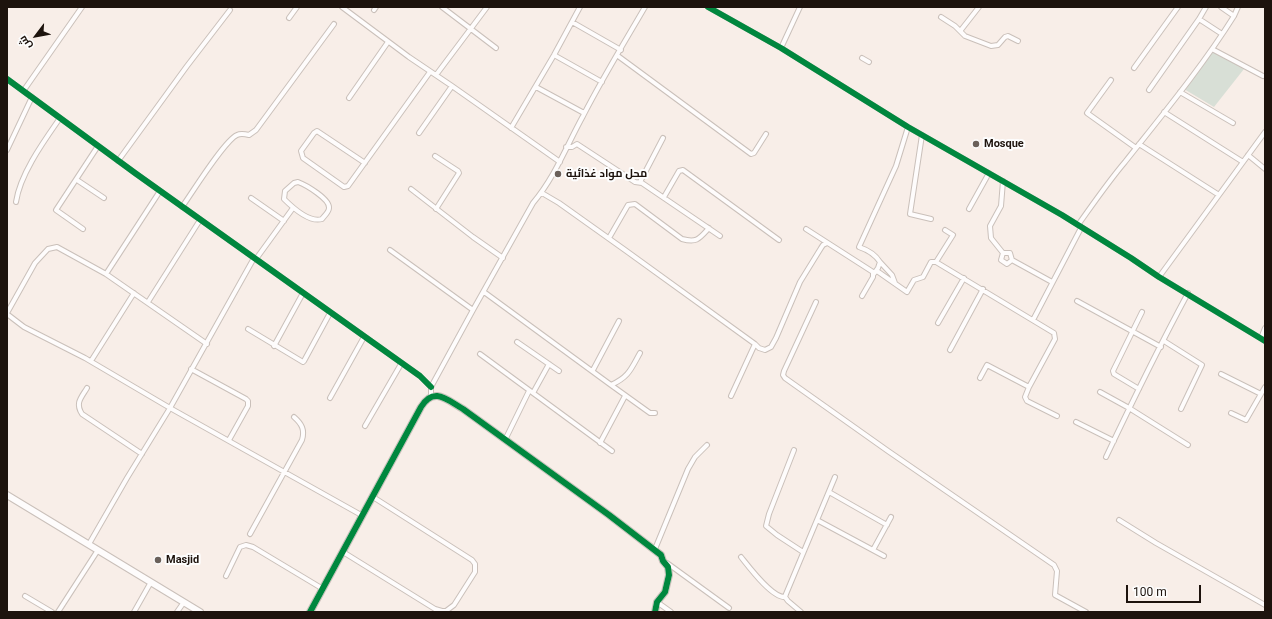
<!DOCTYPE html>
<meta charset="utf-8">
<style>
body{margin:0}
#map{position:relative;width:1272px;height:619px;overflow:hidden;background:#f8eee8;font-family:Roboto,Cairo,sans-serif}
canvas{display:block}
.frame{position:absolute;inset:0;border:8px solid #1d130d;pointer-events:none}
.north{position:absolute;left:16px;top:16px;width:40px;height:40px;-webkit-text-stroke:3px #fdfdfd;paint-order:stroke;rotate:238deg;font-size:11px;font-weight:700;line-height:16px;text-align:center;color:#1d130d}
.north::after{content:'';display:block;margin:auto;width:14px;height:18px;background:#1d130d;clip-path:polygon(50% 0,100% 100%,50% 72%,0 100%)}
.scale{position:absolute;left:1126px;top:585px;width:75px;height:18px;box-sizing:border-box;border:2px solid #1d130d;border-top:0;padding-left:5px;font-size:12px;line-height:14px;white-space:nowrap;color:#1d130d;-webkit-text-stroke:3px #fdfdfd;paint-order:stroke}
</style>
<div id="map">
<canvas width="1272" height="619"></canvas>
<div class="frame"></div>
<div class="north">ش</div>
<div class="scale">100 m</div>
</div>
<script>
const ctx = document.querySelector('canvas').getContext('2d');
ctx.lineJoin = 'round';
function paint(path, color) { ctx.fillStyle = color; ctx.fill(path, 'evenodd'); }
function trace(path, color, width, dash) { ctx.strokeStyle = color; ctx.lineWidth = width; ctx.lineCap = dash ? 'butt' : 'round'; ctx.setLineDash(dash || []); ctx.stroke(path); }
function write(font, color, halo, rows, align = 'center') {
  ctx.font = font + ' Roboto,Cairo,sans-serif'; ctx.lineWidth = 4; ctx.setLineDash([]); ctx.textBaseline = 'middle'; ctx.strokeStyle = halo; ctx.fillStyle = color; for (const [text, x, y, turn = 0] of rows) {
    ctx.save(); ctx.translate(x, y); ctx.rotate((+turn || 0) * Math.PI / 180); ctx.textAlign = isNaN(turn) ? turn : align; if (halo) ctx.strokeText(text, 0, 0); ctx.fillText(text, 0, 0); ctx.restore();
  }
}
paint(new Path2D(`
 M1211 51 1244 69 1214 107 1184 89Z`), '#d8dfd6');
const street = new Path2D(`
 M342 7 409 57 452 86 560 162
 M442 7 496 48
 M708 7 781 48 908 127 1062 215 1131 258 1159 277 1265 341
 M1221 7 1234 16 1238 7
 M374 10 376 7
 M941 17 955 26 965 36 991 46 998 45 1005 37 1008 36 1018 41
 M289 18 297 7
 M1199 19 1206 7
 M572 22 621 50
 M961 30 979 7
 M781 48 800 7
 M1212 49 1263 76
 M554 55 602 82
 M618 56 751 154 754 153 766 134
 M862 58 869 62
 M1134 68 1178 7
 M436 75 487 7
 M7 79 135 173 420 376 431 387
 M1111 80 1087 113 1136 148
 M536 87 584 113
 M24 90 82 7
 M1149 90 1199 19 1222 34
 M1180 92 1233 123
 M349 98 388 42
 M1164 112 1243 162
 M511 128 554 55 580 7
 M419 133 452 86
 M922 135 910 214 931 219
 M1139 144 1219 195
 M566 147H572L577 144 635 182 642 183 720 236
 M7 150 32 97
 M1248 155 1265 169
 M435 156 458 171 459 173 436 209
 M118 161 187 66 230 10
 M365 163 317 131 314 133 301 151 303 158 344 187 348 186 430 72
 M77 180 104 198
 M298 182C306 185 330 199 329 208 329 212 325 215 322 219 309 223 293 208 284 199L285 191 294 183Z
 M640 182 663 138
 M411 189 473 237 503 258
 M542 193 559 203 625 250 755 344 731 396
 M664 197 679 171 683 170 779 240
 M251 198 284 221
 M16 202C20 174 44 141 60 118
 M182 207C192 193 224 141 237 135 241 133 245 134 249 135L256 130 334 24
 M969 209 989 173
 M1078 225C1093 204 1108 182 1125 162 1163 114 1202 67 1234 16
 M83 229 56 210 98 146
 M806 229 873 272V277L862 296
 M609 238 628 205 635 204 682 239C697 243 699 239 709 228
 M390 250 473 310
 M1003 253 991 238 990 226 1001 206 1003 181
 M1003 253H1010L1012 260 1007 264 1001 260Z
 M256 259 293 208
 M1012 260 1052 282
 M880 262 892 275 895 283
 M936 262 953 235 945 230
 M877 271 907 292 914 280 923 277 931 262H936L1054 333 1055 339 1029 387 1025 397 1027 401 1057 416
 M106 274 160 191
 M873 275 878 268 880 262C875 254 868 250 859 247L896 166 908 127
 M1159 277 1265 132
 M484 292 611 385C629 377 631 369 640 353
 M1077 301 1161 347
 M148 302 200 220
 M816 302 784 371 783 375 785 378 888 451 1054 565 1057 571 1055 595 1086 612
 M7 313 35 263 48 249 57 247 106 274 207 344
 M7 314 24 327 85 358 170 408 363 516
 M1033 320 1081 228
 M938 323 964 278
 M248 329 303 362 304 361 330 313
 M1261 338 1265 328
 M1164 341 1202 365 1181 409
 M517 342 559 371
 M755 344 759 348 765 350 771 347 776 338 800 282 821 248 823 245 827 243
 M274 346 303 293
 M950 350 983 289
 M480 354 612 451
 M91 361 134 293
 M191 369 246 399 248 401V406L229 440
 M593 370 619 321
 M1221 374 1261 394
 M980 378 987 365 1029 387
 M611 385 650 413H655
 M87 388C81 398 75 403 82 414L142 454
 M1139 389 1114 374 1113 371 1142 312
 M1100 392 1129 408 1188 445
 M533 393 549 364
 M431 396V387L473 310 533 203C555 177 567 145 583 116 602 79 624 43 645 7
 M330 398 364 337
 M1231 413 1246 420 1265 387
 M1076 422 1114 441
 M365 426 401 364
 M505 440 529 391
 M600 443 625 396
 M794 450 769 514 766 526 777 535 803 552
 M1106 457C1132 402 1159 347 1188 293
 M829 492 887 525
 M817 520 884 556
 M1119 520 1156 543 1265 605
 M250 534 302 440C305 430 302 424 294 417
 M89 544 127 478 170 408 254 258
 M655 549 688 469 695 457 707 445
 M873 550 891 517
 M343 552 435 609 442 611H446L454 605 475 572V564L472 560 373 497
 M741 557C749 567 772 598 785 597
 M667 563 729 608
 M226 576 240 547 246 545 253 547 323 589
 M25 596 52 612
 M657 602 671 612
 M58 612 98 550
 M134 612 151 582
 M177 612 184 602
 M801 612 788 601 785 597 786 594 835 477`);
const secondary = new Path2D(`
 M7 495 200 612
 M310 612 421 407C434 386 447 400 463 409L609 515 661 555 663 561 668 567 669 575 665 592 657 602 655 612`);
trace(street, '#cac0ba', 6);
trace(secondary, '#cac0ba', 8);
trace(street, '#fefcfc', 4);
trace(secondary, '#fefcfc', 6);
trace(new Path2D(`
 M708 7 781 48 908 127 1062 215 1131 258 1159 277 1265 341
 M7 79 135 173 420 376 431 387
 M310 612 421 407C434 386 447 400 463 409L609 515 661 555 663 561 668 567 669 575 665 592 657 602 655 612`), '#00873e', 6);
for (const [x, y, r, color] of [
 [976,144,4,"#6a605a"],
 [558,174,4,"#6a605a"],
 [158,560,4,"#6a605a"]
]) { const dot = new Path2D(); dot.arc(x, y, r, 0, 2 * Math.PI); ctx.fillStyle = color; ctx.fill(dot); trace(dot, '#fdfdfd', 1.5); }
write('bold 11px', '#1d130d', '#fdfdfd', [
 ["Mosque",984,144],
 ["محل مواد غذائية",566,174],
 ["Masjid",166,560]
], 'left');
</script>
